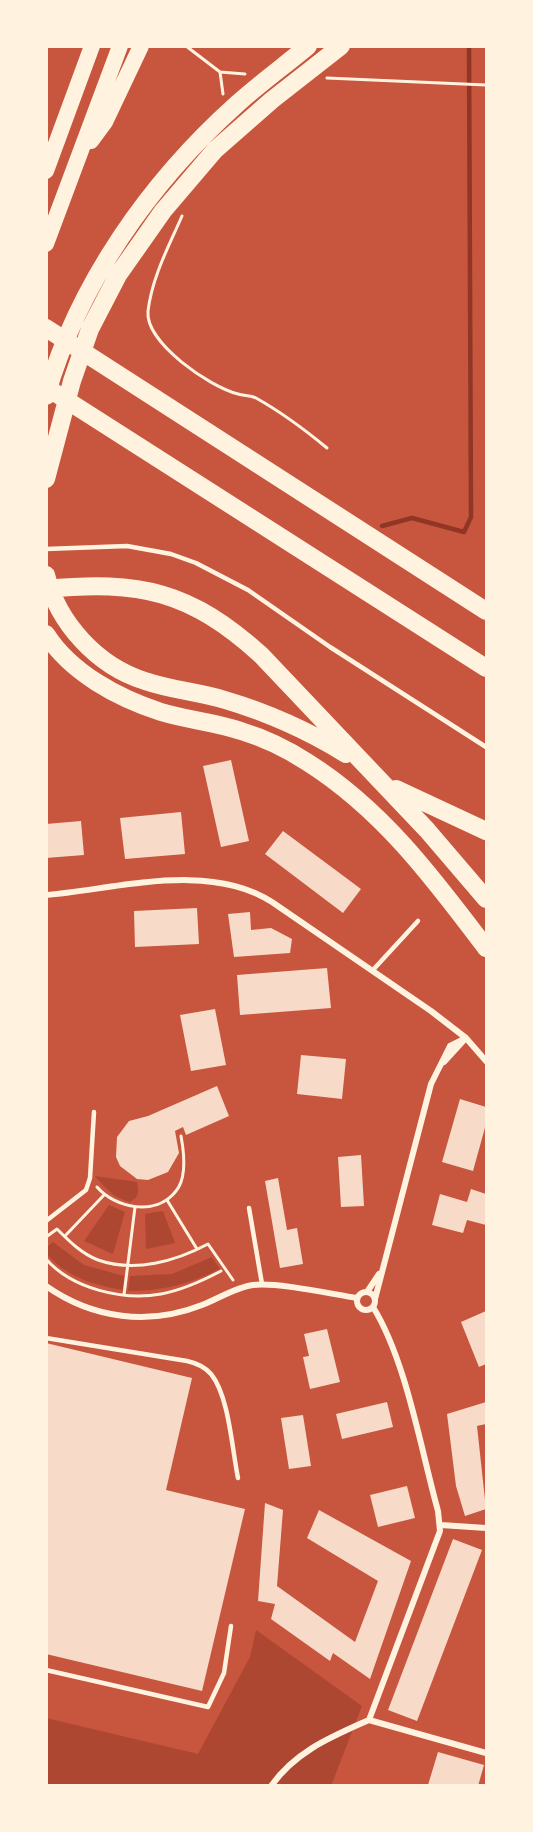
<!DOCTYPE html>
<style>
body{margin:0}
#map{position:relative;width:533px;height:1832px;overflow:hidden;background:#c8553d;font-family:"Source Sans 3",sans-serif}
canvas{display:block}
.frame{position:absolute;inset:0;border:48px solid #fff3e0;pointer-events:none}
</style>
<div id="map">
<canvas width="533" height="1832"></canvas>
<div class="frame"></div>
</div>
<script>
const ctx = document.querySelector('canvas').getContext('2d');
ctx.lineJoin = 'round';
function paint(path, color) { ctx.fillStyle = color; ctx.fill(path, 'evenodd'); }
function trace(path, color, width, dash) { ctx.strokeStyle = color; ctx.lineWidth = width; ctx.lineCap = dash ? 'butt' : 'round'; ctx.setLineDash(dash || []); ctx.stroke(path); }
paint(new Path2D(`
 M95 1176 137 1182C139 1192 139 1197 130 1202 114 1198 105 1188 95 1176Z
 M109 1205 125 1212 113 1254 84 1241Z
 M163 1211 175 1243 146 1249 145 1214Z
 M53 1242 84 1265 124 1276 123 1290C93 1285 67 1277 47 1254V1247Z
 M212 1257 220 1269C189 1284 163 1291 128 1291L130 1276 172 1274Z
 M256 1630 362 1706 331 1786 47 1785 46 1718 198 1754 250 1657Z`), '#ae4732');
trace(new Path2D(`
 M382 526 412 518 464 532 471 517 469 46`), '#8f3625', 4.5);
paint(new Path2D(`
 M231 760 249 841 221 847 203 766Z
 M181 812 185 854 125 859 120 818Z
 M81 821 84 855 46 858V824Z
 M283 831 361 889 343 913 265 854Z
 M197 908 199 944 135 947 134 911Z
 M250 912 251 930 271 928 292 939 290 953 234 957 228 914Z
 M327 968 331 1008 240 1015 237 975Z
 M215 1009 226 1065 191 1071 180 1015Z
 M301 1055 346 1059 342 1099 297 1094Z
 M217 1086 229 1116 186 1135 183 1127 175 1131 179 1153 168 1172 148 1180 137 1179 120 1166 116 1157 117 1137 129 1121 148 1116Z
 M460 1099 486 1107V1124L473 1171 442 1162Z
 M361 1155 364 1206 341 1207 338 1157Z
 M278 1178 287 1230 297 1228 303 1264 280 1268 265 1181Z
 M471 1189 486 1194V1225L467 1220 463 1233 432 1225 440 1194 467 1202Z
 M486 1311V1364L479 1367 461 1322Z
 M327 1329 340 1382 310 1389 303 1357 309 1356 304 1334Z
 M46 1343 192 1378 166 1490 245 1509 202 1691 46 1654Z
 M387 1402 393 1427 342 1439 336 1414Z
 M486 1402V1424L477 1426 486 1509 465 1516 456 1486 447 1414Z
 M303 1415 311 1466 289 1469 281 1418Z
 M407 1486 415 1518 378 1527 370 1495Z
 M265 1503 283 1510 277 1586 355 1642 378 1581 307 1538 319 1510 411 1561 370 1679 333 1653 330 1661 271 1619 275 1604 258 1601Z
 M453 1539 482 1550 417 1721 388 1710Z
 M438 1752 484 1765 478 1786 428 1785Z`), '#f7dbc8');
trace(new Path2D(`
 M186 46 220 72 245 74
 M220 72 223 94
 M327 78 486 85
 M182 216C169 246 152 277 148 311 145 343 210 387 238 394 244 396 250 395 256 398 281 412 304 429 327 448
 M97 1187C115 1208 156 1217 176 1191 187 1178 184 1152 181 1136
 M167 1200 197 1249
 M65 1236 104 1195
 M46 1237 57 1229C69 1241 82 1254 98 1260 135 1273 176 1261 208 1244L233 1280
 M46 1259C72 1289 124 1301 161 1294 183 1290 202 1281 221 1271
 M124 1295 135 1207`), '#fff3e0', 3);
trace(new Path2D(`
 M46 549 127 546 171 554 196 563 248 590 330 647 486 747
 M372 971 418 921
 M249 1208 262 1284
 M46 1221 86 1190 90 1178 94 1112
 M46 1338 187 1361C196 1363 205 1367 211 1374 229 1396 232 1449 238 1478
 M46 1670 208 1707 224 1673 231 1626`), '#fff3e0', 4.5);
trace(new Path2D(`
 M46 895C117 889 209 861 272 902L431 1011 466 1038 486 1061
 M444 1062 465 1039
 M46 1286C93 1319 149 1326 202 1305 218 1299 236 1287 253 1285 277 1282 331 1294 357 1298
 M357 1301a9 9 0 1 1 18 0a9 9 0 1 1-18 0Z
 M367 1292 379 1274
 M375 1299 431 1084 450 1046 466 1038
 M441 1525 486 1528
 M369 1720 486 1753
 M271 1786C296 1751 331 1737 369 1720L440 1531 438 1511C421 1450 406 1360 373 1307`), '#fff3e0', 6);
trace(new Path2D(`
 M91 141 105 122 141 46
 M46 171 92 46
 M46 244 120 46`), '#fff3e0', 16);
trace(new Path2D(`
 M46 328 486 611
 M46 387 486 668
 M46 396C78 284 150 182 237 104 259 84 284 66 308 46
 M46 479 72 381 90 329 118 275 163 211 215 150 272 100 341 46
 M46 575C58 623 97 666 145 681 171 690 199 692 225 700 269 713 307 730 346 754
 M46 589C140 580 190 591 261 655L427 830 486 899
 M46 634C71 673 118 698 161 712 187 720 215 722 241 731 264 738 287 749 307 762 382 809 434 879 486 948
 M396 789 486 831`), '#fff3e0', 18);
</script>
